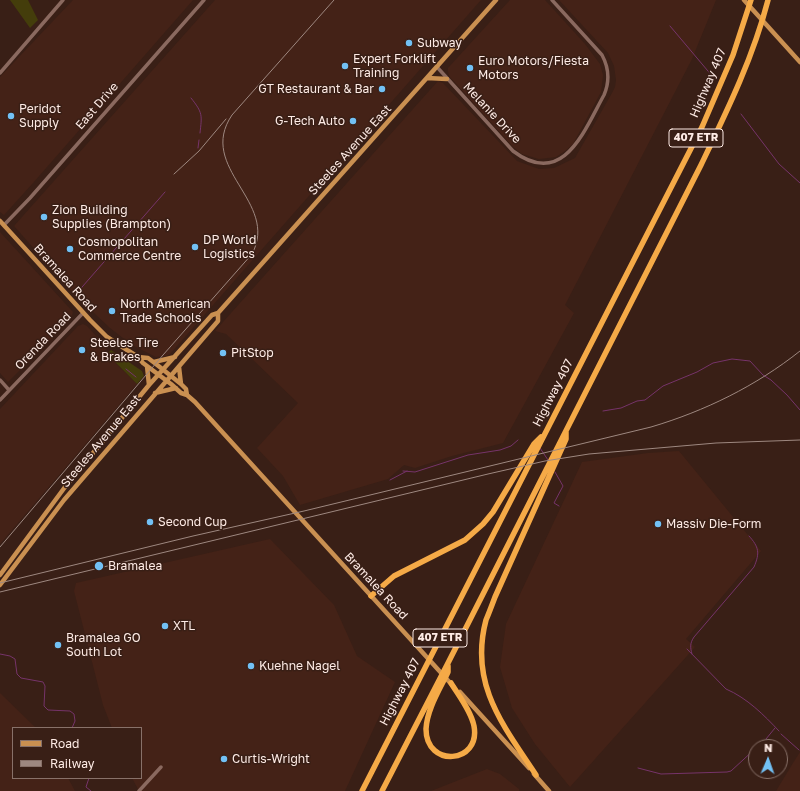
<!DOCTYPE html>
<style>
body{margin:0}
#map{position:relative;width:800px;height:791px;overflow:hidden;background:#391f16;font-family:"Golos Text",sans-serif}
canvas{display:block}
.legend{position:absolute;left:12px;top:727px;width:130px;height:52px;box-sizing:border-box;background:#391f16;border:1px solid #887169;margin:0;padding:5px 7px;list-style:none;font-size:12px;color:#feebe5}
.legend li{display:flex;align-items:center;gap:8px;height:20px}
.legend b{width:20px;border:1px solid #887169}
.north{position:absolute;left:748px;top:739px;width:40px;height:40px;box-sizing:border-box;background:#391f16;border:1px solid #887169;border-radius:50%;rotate:2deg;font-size:11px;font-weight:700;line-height:16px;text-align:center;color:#feebe5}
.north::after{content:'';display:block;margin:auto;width:14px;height:18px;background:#72c1f5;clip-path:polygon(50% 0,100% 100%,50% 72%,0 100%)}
</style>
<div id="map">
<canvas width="800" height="791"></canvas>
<ul class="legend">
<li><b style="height:5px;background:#ca9051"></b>Road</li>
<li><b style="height:5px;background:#9e8880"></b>Railway</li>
</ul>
<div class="north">N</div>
</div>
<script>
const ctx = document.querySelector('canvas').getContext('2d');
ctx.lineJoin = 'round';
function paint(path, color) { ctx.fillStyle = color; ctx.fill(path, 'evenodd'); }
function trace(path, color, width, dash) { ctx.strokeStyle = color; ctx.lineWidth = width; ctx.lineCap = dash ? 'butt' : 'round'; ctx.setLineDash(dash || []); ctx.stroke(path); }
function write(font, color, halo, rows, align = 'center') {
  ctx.font = font + ' "Golos Text",sans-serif'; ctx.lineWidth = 3; ctx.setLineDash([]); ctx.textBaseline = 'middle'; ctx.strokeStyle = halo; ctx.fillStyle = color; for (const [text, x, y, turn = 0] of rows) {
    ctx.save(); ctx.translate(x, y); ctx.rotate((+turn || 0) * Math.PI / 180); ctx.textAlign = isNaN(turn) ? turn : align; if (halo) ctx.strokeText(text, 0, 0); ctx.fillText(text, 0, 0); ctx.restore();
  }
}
paint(new Path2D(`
 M73 0H193L33 183 4 215 0 212V77Z
 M215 0H481L170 354 166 356 156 357 132 345 110 328 76 296 14 226Z
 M510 0H545L585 44 600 64 603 75 601 92 573 144 565 151 556 157 539 159 522 154 513 147 449 76 448 71V68Z
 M559 0H716L692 59 565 305 574 313 503 443 452 456 415 468 404 465 388 479 300 505 283 476 257 448 298 403 226 334 215 331 438 81 443 83 517 161 539 169 554 168 575 158 612 93 615 87 616 80 614 66 608 53Z
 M0 232 73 312 71 318 53 337 8 382 0 373Z
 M83 324 87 326 99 339 108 347 104 352 137 384 0 544V409L78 326Z
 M679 451 761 551 686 639 695 647 570 787 535 744 512 708 500 667 506 624 582 462 648 453Z
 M270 539 334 605 357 656 395 682 345 791H139L132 778H141V728H112L103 705 74 591 76 583Z
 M0 693 36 728H13V778H68L75 791H0Z
 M800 752V791H776L793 763Z
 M487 769 500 774 519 789V791H431Z`), '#442217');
paint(new Path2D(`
 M10 0H28L38 20 30 28Z
 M111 350 142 371 144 376 137 384 107 354Z`), '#443d0b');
trace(new Path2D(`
 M670 26 713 77
 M191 98C203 113 202 115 200 133
 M741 114 779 164 800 183
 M198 148 199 140
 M76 294 165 192
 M126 369 136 377
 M603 411 621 408 637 401 645 400 663 386 697 372 713 363 732 359 750 361 763 375 771 380 787 395 800 410
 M540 448 548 460
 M403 471 415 472 468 455 500 450 511 446 518 440
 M555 472 563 486 554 503 559 506
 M390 480 407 471
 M687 649 726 689C747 698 764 715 779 731
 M0 654 10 656 15 659 17 674 21 678 43 682 45 686 44 706 48 710 70 711 74 714 75 721 72 728
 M692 654C690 647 690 643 694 637L754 567C760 553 759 547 749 536
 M781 734 799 750
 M766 739 775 728
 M757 747 759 744
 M638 768 661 774 727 772 731 771 756 748
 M89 778 86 787 91 791`), '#76346a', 1);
trace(new Path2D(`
 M437 67 513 151C563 189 584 131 604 95 610 81 609 68 602 55L552 0
 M0 73 63 0
 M4 225 30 198 204 0
 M0 380 9 390
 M0 400 83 313
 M139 791 161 767`), '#8a695f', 3.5);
trace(new Path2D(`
 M744 0 800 62
 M427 78 447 79
 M0 221 90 320 107 337 138 357 143 363 171 384 181 393 187 395 195 402 453 686
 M138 357 148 358 156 364 181 384 186 389 187 395
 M154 362 175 357
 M147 366 149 385
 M179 367 181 384
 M155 393 176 388
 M0 575 65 487 149 385 212 315 218 313 496 0
 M0 585 64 500 218 321V313
 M460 692 529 768
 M534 774 549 791`), '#ca9051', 4.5);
trace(new Path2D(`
 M371 596 394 576 465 540 483 524 493 512 534 444 541 437
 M448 666V672C440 689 427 709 426 729 426 768 481 764 474 726 471 711 459 696 451 683
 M536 775C503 725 469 684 486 620 489 613 492 605 495 597L566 439V432
 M362 791 702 127 733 55 751 0
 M382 791 448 663 701 165C727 111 753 58 768 0`), '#f5aa47', 5.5);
trace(new Path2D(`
 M174 174 199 151 226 119
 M0 547 163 355 252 254C280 202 196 168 232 115L334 0
 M0 583 193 536 304 511 651 427C705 411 756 386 800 351
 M0 592 488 474 545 461 589 454 716 443 800 440`), '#9e8880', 1);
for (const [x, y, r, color] of [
 [409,43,4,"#72c1f5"],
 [345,66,4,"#72c1f5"],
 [470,68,4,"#72c1f5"],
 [382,89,4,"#72c1f5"],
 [11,116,4,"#72c1f5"],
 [353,121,4,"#72c1f5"],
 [44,217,4,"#72c1f5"],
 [195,247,4,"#72c1f5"],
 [70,249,4,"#72c1f5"],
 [112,311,4,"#72c1f5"],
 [82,350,4,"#72c1f5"],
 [223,353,4,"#72c1f5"],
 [150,522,4,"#72c1f5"],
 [658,524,4,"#72c1f5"],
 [99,566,5,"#72c1f5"],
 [165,626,4,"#72c1f5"],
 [58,645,4,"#72c1f5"],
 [251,666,4,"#72c1f5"],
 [224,759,4,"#72c1f5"]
]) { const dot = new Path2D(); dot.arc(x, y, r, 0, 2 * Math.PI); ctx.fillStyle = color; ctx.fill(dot); trace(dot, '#391f16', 1.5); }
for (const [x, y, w] of [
 [696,138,54],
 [440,638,54]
]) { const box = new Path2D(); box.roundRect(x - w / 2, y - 9, w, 18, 3); ctx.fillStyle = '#391f16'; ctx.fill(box); trace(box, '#feebe5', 1); }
write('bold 11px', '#feebe5', null, [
 ["407 ETR",696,138],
 ["407 ETR",440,638]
]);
write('12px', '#feebe5', '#391f16', [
 ["Subway",417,43],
 ["Expert Forklift",353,59],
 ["Training",353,73],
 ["Euro Motors/Fiesta",478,61],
 ["Motors",478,75],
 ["GT Restaurant & Bar",374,89,"right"],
 ["Peridot",19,109],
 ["Supply",19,123],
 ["G-Tech Auto",345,121,"right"],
 ["Zion Building",52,210],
 ["Supplies (Brampton)",52,224],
 ["DP World",203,240],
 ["Logistics",203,254],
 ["Cosmopolitan",78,242],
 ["Commerce Centre",78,256],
 ["North American",120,304],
 ["Trade Schools",120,318],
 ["Steeles Tire",90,343],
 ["& Brakes",90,357],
 ["PitStop",231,353],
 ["Second Cup",158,522],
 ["Massiv Die-Form",666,524],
 ["Bramalea",108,566],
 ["XTL",173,626],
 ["Bramalea GO",66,638],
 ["South Lot",66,652],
 ["Kuehne Nagel",259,666],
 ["Curtis-Wright",232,759]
], 'left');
write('12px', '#feebe5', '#391f16', [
 ["Highway 407",708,83,-67],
 ["East Drive",97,106,-49],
 ["Melanie Drive",492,113,47],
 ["Steeles Avenue East",350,150,-48],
 ["Bramalea Road",65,278,48],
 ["Orenda Road",43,341,-46],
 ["Highway 407",553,393,-63],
 ["Steeles Avenue East",101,441,-50],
 ["Bramalea Road",376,586,47],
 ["Highway 407",400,692,-63]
]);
</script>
